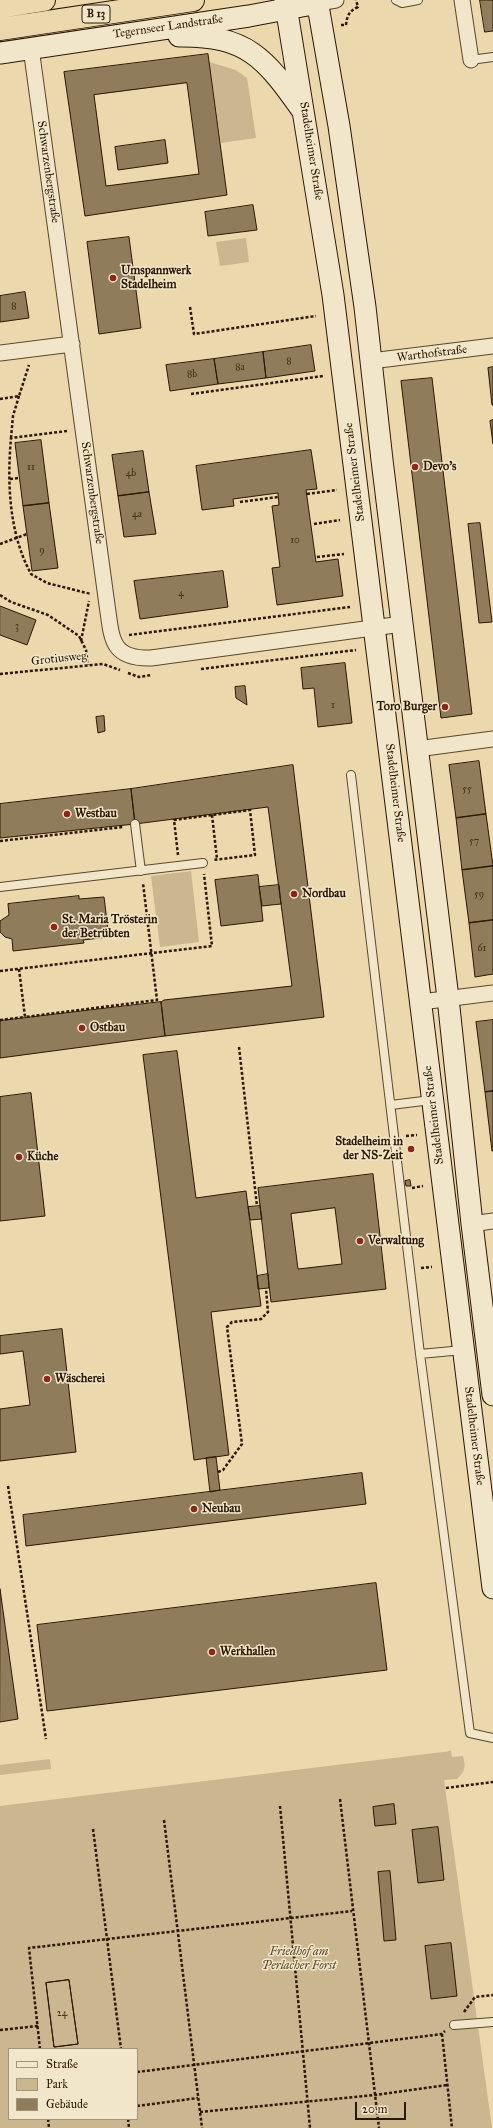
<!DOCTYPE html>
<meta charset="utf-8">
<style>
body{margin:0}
#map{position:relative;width:493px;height:2128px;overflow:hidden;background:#ebd8ad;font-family:"IM FELL Great Primer",serif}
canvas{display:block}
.legend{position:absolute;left:8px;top:2048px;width:130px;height:72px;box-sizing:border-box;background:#f2e6ca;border:1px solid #a29479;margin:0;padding:5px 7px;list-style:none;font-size:12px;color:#2b1800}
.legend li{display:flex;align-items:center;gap:8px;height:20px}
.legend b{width:20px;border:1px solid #a29479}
.scale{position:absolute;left:355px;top:2102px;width:51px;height:18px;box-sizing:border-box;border:2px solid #2b1800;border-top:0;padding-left:5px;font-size:12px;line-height:14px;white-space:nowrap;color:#2b1800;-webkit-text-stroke:3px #f2e6ca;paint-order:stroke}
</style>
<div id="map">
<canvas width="493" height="2128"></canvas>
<ul class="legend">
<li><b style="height:5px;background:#f2e6ca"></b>Straße</li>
<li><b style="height:11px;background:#cab790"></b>Park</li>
<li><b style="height:11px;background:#8f7c5a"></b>Gebäude</li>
</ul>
<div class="scale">20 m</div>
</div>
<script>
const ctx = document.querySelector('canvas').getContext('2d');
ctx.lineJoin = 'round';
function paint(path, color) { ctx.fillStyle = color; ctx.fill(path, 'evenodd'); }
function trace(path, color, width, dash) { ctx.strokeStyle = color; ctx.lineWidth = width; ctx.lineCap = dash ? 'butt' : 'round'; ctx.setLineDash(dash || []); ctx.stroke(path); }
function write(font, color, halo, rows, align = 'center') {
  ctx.font = font + ' "IM FELL Great Primer",serif'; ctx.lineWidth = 3; ctx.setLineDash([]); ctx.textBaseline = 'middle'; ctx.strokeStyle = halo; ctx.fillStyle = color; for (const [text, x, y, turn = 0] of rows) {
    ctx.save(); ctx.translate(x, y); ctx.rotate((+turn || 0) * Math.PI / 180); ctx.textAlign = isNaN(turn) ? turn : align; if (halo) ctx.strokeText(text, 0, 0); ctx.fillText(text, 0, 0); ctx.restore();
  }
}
paint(new Path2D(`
 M209 62 236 70 247 78 256 138 221 143Z
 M246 238 249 262 220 266 216 242Z
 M191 871 199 942 160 947 151 876Z
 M451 1751 452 1757 463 1756C466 1768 465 1771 457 1779L444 1780 492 2128H0V1806ZM9 2049H137V2119H9Z
 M50 1759 51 1769 0 1775V1765Z`), '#cab790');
const building = new Path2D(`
 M480 0H493V31L485 32Z
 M208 54 227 195 85 216 64 72ZM187 83 199 174 106 186 94 95Z
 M165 140 168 163 118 170 115 147Z
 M253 205 257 230 208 236 205 212Z
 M129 237 141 328 99 334 87 242Z
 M25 292 29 318 0 322V296Z
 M311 345 315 371 266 378 263 352Z
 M263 352 266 378 218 384 214 359Z
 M214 359 218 384 170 391 166 365Z
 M493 367V405H492L488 368Z
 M432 378 472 714 441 718 401 381Z
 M493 420V444L490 421Z
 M41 440 49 503 23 506 15 443Z
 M311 450 317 489 306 490 316 562 338 559 343 596 277 605 272 568 280 567 272 506 279 505 278 493 233 499 234 506 202 510 196 466Z
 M143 451 149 492 118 496 112 455Z
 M149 492 156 534 124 537 118 496Z
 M49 503 58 568 32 571 23 506Z
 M480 523 492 622 479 623 468 524Z
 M223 571 228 607 140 619 134 581Z
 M0 606 36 620 27 645 0 635Z
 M345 663 352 723 318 727 314 688 303 689 301 668Z
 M245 686 247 705 236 698 235 687Z
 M104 716 105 731 98 733 96 717Z
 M479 761 486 814 456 818 449 765Z
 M293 765 324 1017 165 1036 161 1002 164 1000 292 986 268 807 135 824 131 789Z
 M131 789 135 824 0 838V804Z
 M486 814 493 866 462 870 456 818Z
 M493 866V920L469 923 462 870Z
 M258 875 263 921 221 926 215 880Z
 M279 885 281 904 262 906 259 887Z
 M79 896V899L104 897 109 937 83 940 84 943 13 951 12 939 5 937 0 932V921L9 915 8 904Z
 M493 920V974L475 977 469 923Z
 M161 1002 165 1036 0 1058V1021Z
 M493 1020V1091L485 1092 476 1022Z
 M177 1051 196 1198 246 1191 261 1306 211 1312 229 1455 194 1460 143 1055Z
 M493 1091V1151H492L485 1092Z
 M31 1093 45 1216 0 1221V1097Z
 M373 1174 386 1289 271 1302 258 1188ZM335 1208 342 1264 298 1269 291 1214Z
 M410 1180 411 1186H406L405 1181Z
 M260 1206 262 1219 250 1220 248 1207Z
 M268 1274 269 1288 258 1289 257 1276Z
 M62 1329 76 1452 0 1461V1409L30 1405 23 1351 0 1354V1336Z
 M216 1457 220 1490 210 1492 206 1458Z
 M362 1473 366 1504 26 1546 23 1515Z
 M376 1583 387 1670 47 1711 37 1625Z
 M0 1589 18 1719 0 1722Z
 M394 1804 396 1824 375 1826 373 1807Z
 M438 1827 444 1880 418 1883 412 1830Z
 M390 1871 396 1940 384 1941 378 1872Z
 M451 1943 457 1996 431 1999 425 1946Z
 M69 1980 78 2044 54 2047 46 1983Z
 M69 1980 78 2044 54 2047 46 1983Z`);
paint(building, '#8f7c5a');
trace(building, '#2b1800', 1);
const lane = new Path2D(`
 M396 0 402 3 418 0
 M471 60 493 57
 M351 775 420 1354 470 1733 493 1738
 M135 824 141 871
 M0 887 203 863
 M391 1105 431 1100
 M420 1354 463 1350
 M454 2025 493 2022`);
const street = new Path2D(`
 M462 0 471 60
 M318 3 336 0
 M31 48 107 605C112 638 110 659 151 658L402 624
 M0 353 72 344
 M371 361 493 346
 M417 749 493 739
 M421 1002 493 993
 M472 1224 493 1221`);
const secondary = new Path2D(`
 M285 0 333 295 493 1588
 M317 0 339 126 365 307 382 460 448 998 472 1224 493 1395
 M179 36C247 35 265 58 302 110
 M0 53 249 16 318 3`);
const highway = new Path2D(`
 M0 7 44 0
 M0 29 193 0`);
trace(lane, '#5b482b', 10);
trace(street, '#5b482b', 17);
trace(secondary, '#2b1800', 23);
trace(highway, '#2b1800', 24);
trace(new Path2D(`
 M341 25H346C347 16 349 11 358 7L356 0
 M190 307 194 334 316 316
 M191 394 323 376
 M0 399 19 396 29 365
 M67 431 11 438C7 484 9 533 31 574L47 583 91 594
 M11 438 13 416 19 396
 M10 479 19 478
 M307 494 337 490
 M240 502 278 497
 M314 524 340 520
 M0 544 27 534
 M317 557 344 554
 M0 595 11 602 48 615 79 636 86 650 88 665
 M129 635 350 607
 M81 641 89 601
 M201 669 356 650
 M128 673 139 677 151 675
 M0 674 103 664 120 670
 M212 815 217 859
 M0 841 123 827
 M178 855 174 820 250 810 255 855 213 860
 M19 969 25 1017 157 1000 143 883
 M0 971 212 946 204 874
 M0 1020 25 1017
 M239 1047 257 1206
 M406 1136 417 1135
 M412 1188 423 1186
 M421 1268 432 1267
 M218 1472 223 1470 242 1444 227 1327 232 1322 261 1319 268 1312 266 1289
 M8 1486 46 1739
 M446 1788 493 1782
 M340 1799 379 2128
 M280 1806 310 2128
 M164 1820 202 2128
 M93 1829 121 2049
 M464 2012 475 1997 493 1995
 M0 2030 38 2026
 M442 2034 452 2128
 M40 2049 29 1948 352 1911
 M137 2072 442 2034 445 2031
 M137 2106 198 2098
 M200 2112 375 2095 447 2085
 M48 2119 49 2128
 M128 2119 129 2128`), '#2b1800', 2.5, [3, 2]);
trace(lane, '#f2e6ca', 8);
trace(street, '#f2e6ca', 15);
trace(secondary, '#f2e6ca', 21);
trace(highway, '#ebd8ad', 22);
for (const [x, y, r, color] of [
 [113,278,4,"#8f2418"],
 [415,467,4,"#8f2418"],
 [445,707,4,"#8f2418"],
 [67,814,4,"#8f2418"],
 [294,894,4,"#8f2418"],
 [54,927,4,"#8f2418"],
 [82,1028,4,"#8f2418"],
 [411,1149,4,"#8f2418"],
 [19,1157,4,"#8f2418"],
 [360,1241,4,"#8f2418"],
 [47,1379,4,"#8f2418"],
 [194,1509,4,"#8f2418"],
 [212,1652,4,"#8f2418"]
]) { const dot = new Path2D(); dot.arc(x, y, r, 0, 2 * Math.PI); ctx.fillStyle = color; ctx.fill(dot); trace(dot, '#f2e6ca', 1.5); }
write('10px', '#443116', null, [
 ["8",14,307],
 ["8",289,362],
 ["8a",240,368],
 ["8b",192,375],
 ["11",31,468],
 ["4b",131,474],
 ["4a",137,515],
 ["10",295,541],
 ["9",42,551],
 ["4",181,594],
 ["3",17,627],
 ["1",333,706],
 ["55",467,790],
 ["57",474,842],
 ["59",479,895],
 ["61",482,949],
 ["24",62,2014]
]);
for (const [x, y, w] of [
 [96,14,28]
]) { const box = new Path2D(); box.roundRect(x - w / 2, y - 9, w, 18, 3); ctx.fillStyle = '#f2e6ca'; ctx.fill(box); trace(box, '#2b1800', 1); }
write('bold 11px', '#2b1800', null, [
 ["B 13",96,14]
]);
write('12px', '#2b1800', '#f2e6ca', [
 ["Tegernseer Landstraße",168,27,-8],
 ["Stadelheimer Straße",311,151,81],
 ["Schwarzenbergstraße",48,172,82],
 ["Warthofstraße",432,354,-7],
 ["Stadelheimer Straße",355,472,-97],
 ["Schwarzenbergstraße",92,493,82],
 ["Grotiusweg",59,659,-6],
 ["Stadelheimer Straße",395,793,83],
 ["Stadelheimer Straße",434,1115,-97],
 ["Stadelheimer Straße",474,1436,83]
]);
write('bold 12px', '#2b1800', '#f2e6ca', [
 ["Umspannwerk",121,271],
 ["Stadelheim",121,285],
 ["Devo's",423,467],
 ["Toro Burger",437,707,"right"],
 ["Westbau",75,814],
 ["Nordbau",302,894],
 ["St. Maria Trösterin",62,920],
 ["der Betrübten",62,934],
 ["Ostbau",90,1028],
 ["Stadelheim in",403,1142,"right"],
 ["der NS-Zeit",403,1156,"right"],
 ["Küche",27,1157],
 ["Verwaltung",368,1241],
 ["Wäscherei",55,1379],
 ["Neubau",202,1509],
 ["Werkhallen",220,1652]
], 'left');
write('italic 12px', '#5b482b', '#f2e6ca', [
 ["Friedhof am",299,1952],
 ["Perlacher Forst",299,1966]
]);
</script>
